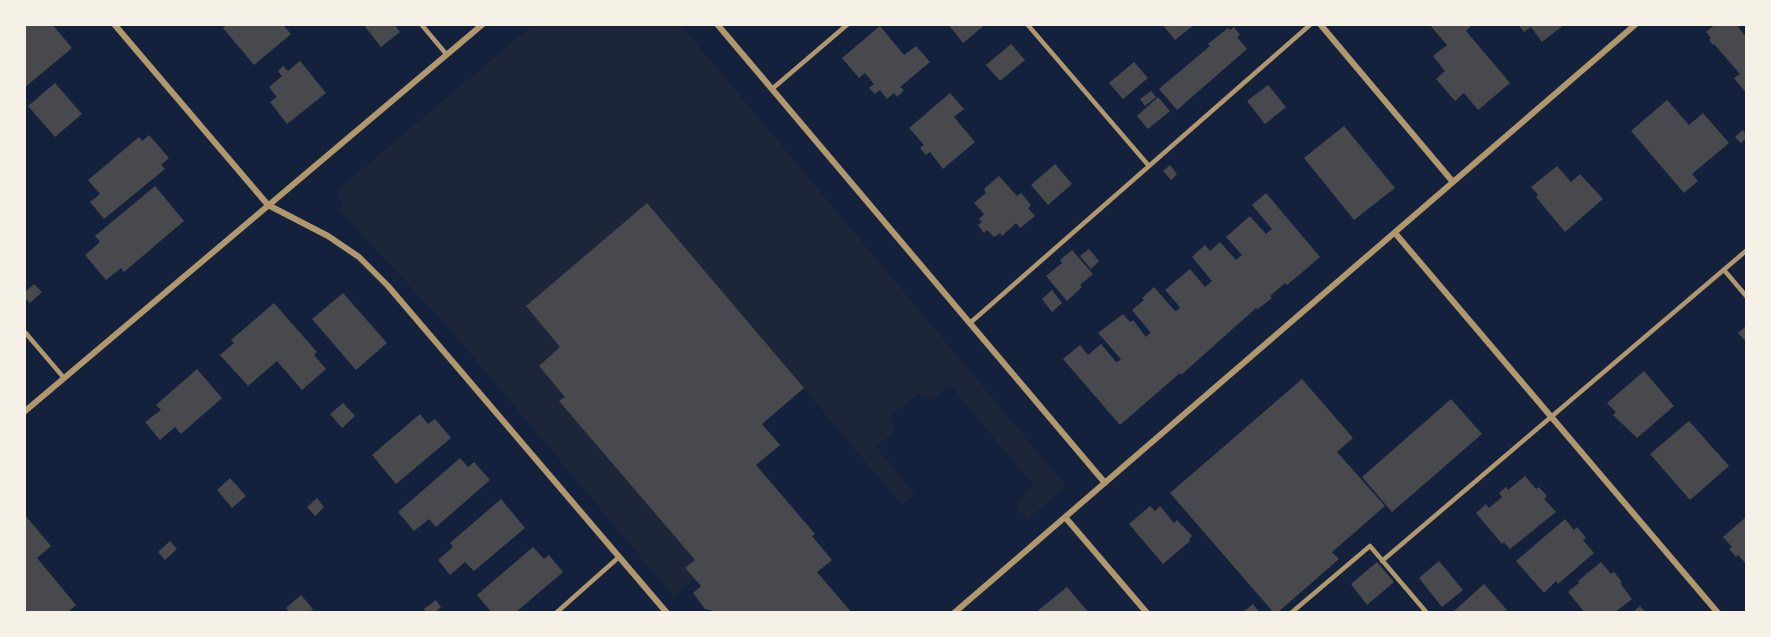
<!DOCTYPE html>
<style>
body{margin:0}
#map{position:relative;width:1771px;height:637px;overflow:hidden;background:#14213d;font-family:Arial,sans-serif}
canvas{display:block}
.frame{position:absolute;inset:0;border:26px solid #f6f1e7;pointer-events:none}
</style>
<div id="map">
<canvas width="1771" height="637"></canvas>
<div class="frame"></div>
</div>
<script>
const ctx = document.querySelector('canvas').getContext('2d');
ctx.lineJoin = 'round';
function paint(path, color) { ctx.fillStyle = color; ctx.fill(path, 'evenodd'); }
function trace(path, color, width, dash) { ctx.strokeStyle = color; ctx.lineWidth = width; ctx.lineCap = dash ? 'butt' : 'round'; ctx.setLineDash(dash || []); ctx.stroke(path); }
paint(new Path2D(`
 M534 24H680L1066 486 1027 520 1017 507 1020 499 1033 485 950 385 931 400 918 394 890 416 894 427 891 434 876 447 915 494 902 505 647 203 526 306 560 347 539 366 565 397 560 402 695 560 685 568 694 578 674 597 450 329 339 210 342 205 339 198 340 188Z`), '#1d2539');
paint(new Path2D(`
 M29 24H52L72 48 24 88V29Z
 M227 24H286L284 26 291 34 254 65 223 28Z
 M363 24H394L400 32 381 47Z
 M948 24H986L963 43Z
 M1162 24H1195L1175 40Z
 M1429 24H1473L1466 31 1510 83 1478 110 1464 93 1455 101 1436 79 1445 71 1433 56 1447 45Z
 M1518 24H1565L1542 42 1531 27 1524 32Z
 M1716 24H1742L1738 27 1747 38V94L1734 78 1740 74 1714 44 1713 45 1709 40 1711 38 1706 32Z
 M880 26 904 55 916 46 930 62 900 87 904 90 897 97 894 93 887 99 880 90 875 94 869 88 874 84 865 73 859 78 842 58Z
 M1234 27 1240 35 1237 37 1247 49 1177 110 1159 89 1210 46 1208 44 1228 28 1230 30Z
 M1011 44 1025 60 1000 81 986 65Z
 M300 61 326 93 287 124 270 102 277 97 269 87 282 76 278 71 283 66 288 71Z
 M1134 62 1148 78 1123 99 1109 83Z
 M55 83 82 114 55 137 28 106Z
 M1268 85 1286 107 1265 124 1247 101Z
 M1151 91 1156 97 1145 106 1140 99Z
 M950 93 964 109 954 117 975 142 943 169 930 152 926 155 920 148 924 145 909 128Z
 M1158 97 1170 111 1148 129 1137 116Z
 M1667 100 1689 125 1703 113 1729 143 1692 174 1698 181 1684 193 1631 131Z
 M1344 126 1395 188 1354 220 1304 158Z
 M1743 130 1747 137 1741 143 1735 137Z
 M149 135 169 158 161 165 165 169 104 219 90 202 100 194 88 180 139 137 142 141Z
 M1055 164 1072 184 1048 205 1031 185Z
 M1170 165 1177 174 1171 180 1163 171Z
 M1557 166 1571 182 1580 174 1603 199 1565 232 1536 197 1538 195 1531 187Z
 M999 176 1017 196 1021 193 1031 205 1028 208 1035 216 1020 228 1016 223 1002 236 1000 233 994 237 987 230 984 233 978 225 982 222 979 219 984 214 974 203 986 193 984 189Z
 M155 186 184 221 124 272 121 268 106 280 85 255 100 242 95 236Z
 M1266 193 1320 257 1287 285 1285 283 1270 296 1272 298 1258 309 1256 308 1181 375 1180 373 1120 425 1063 359 1080 345 1088 355 1101 344 1116 362 1119 361 1121 359 1098 333 1123 314 1130 322 1133 320 1146 337 1148 335 1151 333 1132 310 1144 300 1142 298 1154 287 1175 311 1178 310 1180 307 1165 290 1190 269 1205 287 1212 281 1192 257 1205 245 1210 251 1220 242 1236 260 1242 255 1226 237 1250 216 1266 234 1272 229 1252 205Z
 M647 203 804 388 762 424 780 445 756 465 815 534 812 536 832 560 817 572 852 613H723L705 609 693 593 701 586 685 568 695 560 559 401 565 397 539 366 560 347 526 306Z
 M1089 249 1099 261 1091 269 1080 256Z
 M1072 250 1093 274 1080 285 1082 287 1067 301 1046 276 1062 263 1060 260Z
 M34 284 42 292 30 303 24 297V293Z
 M1052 290 1062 303 1052 312 1042 299Z
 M343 293 387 343 356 370 312 319Z
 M274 303 317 352 314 355 326 369 302 390 277 361 248 386 220 355 234 343 231 340Z
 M1747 325V343L1738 333Z
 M197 369 222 398 181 434 175 427 160 440 145 422 161 410 156 405Z
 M1644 371 1674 406 1637 438 1613 415 1616 412 1607 403Z
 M1302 379 1353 438 1337 452 1385 506 1332 552 1339 559 1277 613H1274L1170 493Z
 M1451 399 1482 434 1392 512 1362 477Z
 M343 403 355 416 342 428 330 414Z
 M420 414 428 424 435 419 451 438 396 484 372 455Z
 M1689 421 1729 466 1690 500 1650 454Z
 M460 458 468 467 474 462 490 480 436 527 429 519 414 531 398 512Z
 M1525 476 1536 489 1539 487 1547 496 1544 499 1556 512 1510 549 1504 542 1502 544 1476 513 1486 504 1489 508 1502 497 1499 493 1506 487 1508 490Z
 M230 478 246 496 232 508 217 490Z
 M317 498 324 507 315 516 307 507Z
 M501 499 525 528 474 571 465 562 450 575 438 560 453 547 450 543Z
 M1150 506 1155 511 1160 506 1174 523 1177 520 1192 536 1189 539 1190 541 1163 564 1129 524Z
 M24 514 51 546 37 558 76 605 67 613H24Z
 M1747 516V565L1738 555 1736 557 1729 549 1732 547 1723 537Z
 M1565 519 1574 530 1577 527 1586 538 1583 540 1594 553 1558 584 1556 581 1544 593 1516 561Z
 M170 541 177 549 165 560 158 552Z
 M533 547 544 559 549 555 563 572 515 613H492L477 595Z
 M1439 561 1463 590 1442 607 1419 578Z
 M1377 562 1394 582 1367 605 1351 584Z
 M1601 562 1611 574 1614 572 1622 582 1620 583 1632 599 1614 613H1585L1568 592 1579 583 1578 581Z
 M1484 584 1507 610 1504 613H1454L1453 612Z
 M1067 587 1089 613H1035Z
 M301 595 313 609 308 613H290L286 608Z
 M436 600 441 607 434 613H427L424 609Z
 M1253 604 1260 613H1242Z
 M1640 606 1646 613H1632Z`), '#48494c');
trace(new Path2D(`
 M421 24 447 55
 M1027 24 1149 166
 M772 89 848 24
 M1724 270 1747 297
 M970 323 1311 24
 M24 331 64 378
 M1382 561 1747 250
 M556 613 619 557
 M1291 613 1370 546 1427 613`), '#b1986c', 4.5);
trace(new Path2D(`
 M114 24 268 205 328 236 359 257 388 286 667 613
 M717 24 1105 483
 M1320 24 1453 182
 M1395 233 1718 613
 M24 412 483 24
 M1065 517 1147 613
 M954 613 1636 24`), '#b1986c', 6);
</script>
